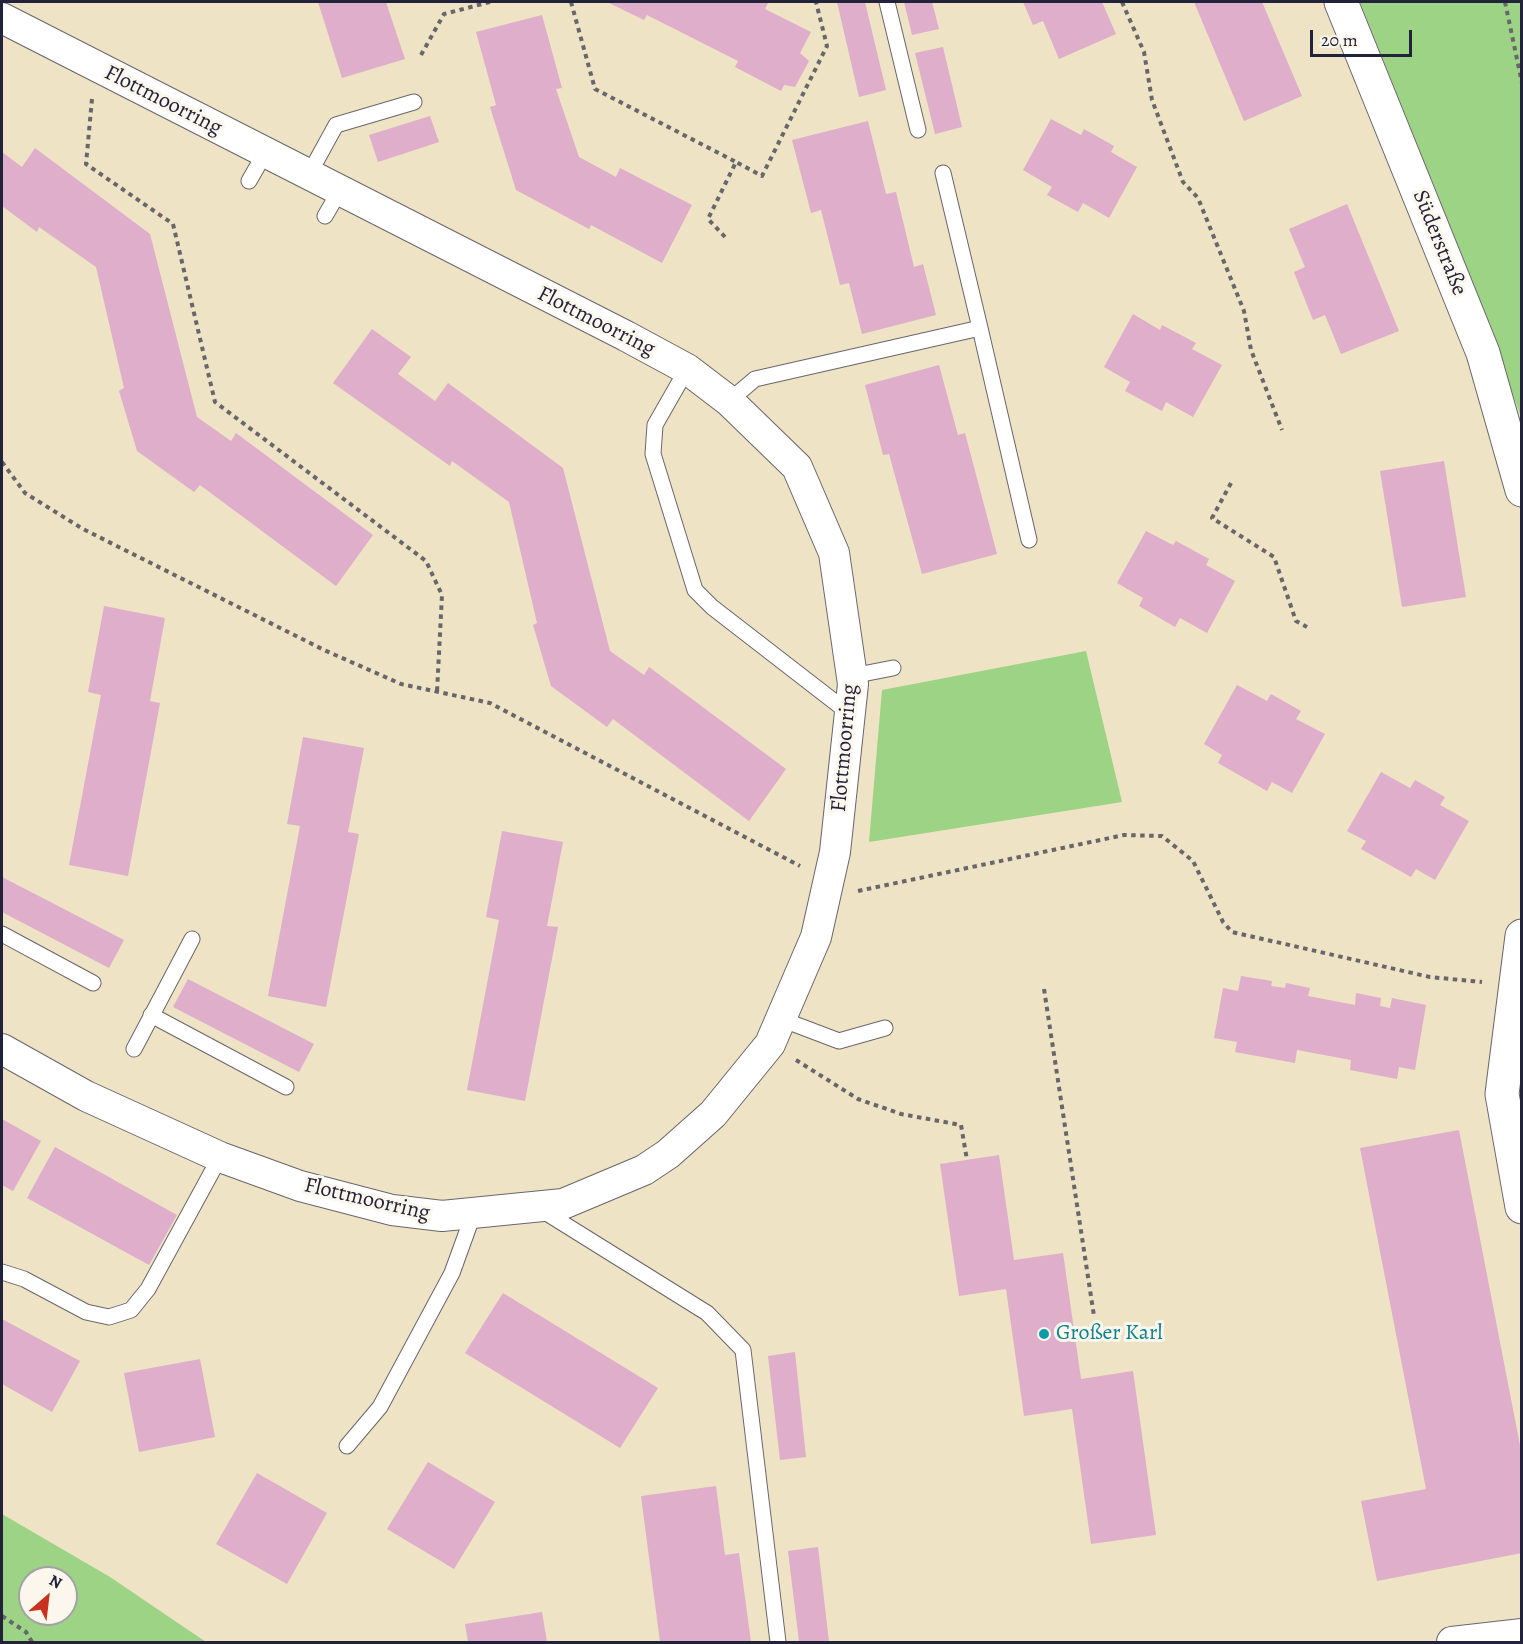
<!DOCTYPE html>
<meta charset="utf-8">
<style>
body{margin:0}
#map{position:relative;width:1523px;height:1644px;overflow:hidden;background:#eee3c4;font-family:Alegreya,serif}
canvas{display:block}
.frame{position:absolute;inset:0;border:3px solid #22223b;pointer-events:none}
.north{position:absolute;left:18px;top:1566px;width:60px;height:60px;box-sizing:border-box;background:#fbf7ec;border:2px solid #a4a2a5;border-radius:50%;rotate:28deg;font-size:16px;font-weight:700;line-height:24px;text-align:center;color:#22223b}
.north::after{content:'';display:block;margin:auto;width:21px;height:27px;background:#c8321e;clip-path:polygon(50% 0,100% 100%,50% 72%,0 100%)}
.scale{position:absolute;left:1310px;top:30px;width:102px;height:27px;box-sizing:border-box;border:3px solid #22223b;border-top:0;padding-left:8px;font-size:18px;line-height:21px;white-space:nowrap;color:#22223b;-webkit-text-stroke:4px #fbf7ec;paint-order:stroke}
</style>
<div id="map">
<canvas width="1523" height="1644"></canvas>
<div class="frame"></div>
<div class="north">N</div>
<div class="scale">20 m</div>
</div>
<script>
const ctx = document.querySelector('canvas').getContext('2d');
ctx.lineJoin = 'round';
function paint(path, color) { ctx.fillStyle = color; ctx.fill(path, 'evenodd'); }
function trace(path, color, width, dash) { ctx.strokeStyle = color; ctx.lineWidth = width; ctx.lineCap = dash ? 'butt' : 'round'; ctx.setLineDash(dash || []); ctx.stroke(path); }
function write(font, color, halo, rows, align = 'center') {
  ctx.font = font + ' Alegreya,serif'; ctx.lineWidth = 6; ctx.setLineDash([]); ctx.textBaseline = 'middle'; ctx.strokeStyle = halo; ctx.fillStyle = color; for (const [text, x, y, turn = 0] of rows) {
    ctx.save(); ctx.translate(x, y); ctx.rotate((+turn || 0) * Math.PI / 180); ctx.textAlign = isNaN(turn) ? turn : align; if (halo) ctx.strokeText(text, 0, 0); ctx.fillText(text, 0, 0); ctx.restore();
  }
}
paint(new Path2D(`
 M1360 2H1521V417L1473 283Z
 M1086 651 1122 802 869 842 882 690Z
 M2 1514 110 1577 206 1642H2ZM30 1578H66V1614H30Z`), '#9dd385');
paint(new Path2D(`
 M318 2H386L405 59 342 78Z
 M607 2H765L768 3 765 9 811 32 800 53 809 61 795 87 784 85 781 91 735 67 738 61 647 15 644 20Z
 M837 2H865L886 90 859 97Z
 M904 2H932L939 29 912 35Z
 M1023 2H1102L1116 34 1059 59 1043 21 1033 25Z
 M1194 2H1262L1302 96 1244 121Z
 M542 15 562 88 556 89 579 157 616 177 620 168 692 205 662 263 591 225 589 229 516 190 490 107 496 105 476 32Z
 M943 47 962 127 935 134 915 53Z
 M430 116 439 142 378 162 369 135Z
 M1051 119 1081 135 1084 129 1114 146 1111 152 1137 167 1109 218 1083 203 1078 212 1047 195 1052 187 1023 170Z
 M868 121 886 194 896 192 914 267 923 264 936 315 862 334 849 283 840 285 821 210 811 213 792 140Z
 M35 148 150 234 197 417 231 441 236 433 373 535 336 586 200 485 194 492 137 451 119 391 124 388 96 267 39 227 37 232 2 206V152L22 167Z
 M1347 204 1399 331 1341 354 1325 315 1313 320 1294 272 1305 267 1289 229Z
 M1133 314 1160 330 1162 325 1196 343 1192 349 1222 365 1193 417 1166 402 1162 411 1125 391 1130 382 1104 367Z
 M372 329 411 357 398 374 435 401 448 383 563 468 610 651 644 675 649 667 786 769 749 821 613 719 607 727 551 686 533 625 537 623 509 502 452 461 450 466 333 383Z
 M939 365 958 435 965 433 997 554 922 574 889 454 883 455 865 385Z
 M1444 461 1466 597 1402 607 1380 471Z
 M1146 531 1173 545 1176 541 1209 559 1206 565 1235 581 1207 633 1180 618 1175 627 1139 606 1143 598 1117 583Z
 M104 606 165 618 150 701 160 703 128 876 69 865 101 695 88 692Z
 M1237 685 1267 701 1271 694 1301 711 1296 719 1325 734 1292 793 1272 782 1267 791 1218 763 1222 755 1204 744Z
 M303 737 364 748 348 832 359 834 326 1007 268 996 300 826 287 824Z
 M1381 772 1410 788 1415 780 1445 797 1440 805 1469 821 1435 880 1416 869 1411 877 1361 849 1366 841 1347 831Z
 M502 831 563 842 547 926 558 927 525 1101 467 1090 499 920 486 917Z
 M2 877 124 940 109 968 2 912Z
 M1241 976 1272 981 1271 986 1285 988 1286 983 1310 988 1308 996 1355 1005 1356 993 1381 998 1380 1006 1390 1008 1392 998 1426 1005 1415 1070 1399 1067 1397 1079 1350 1070 1351 1060 1297 1050 1295 1063 1235 1052 1237 1042 1214 1038 1223 988 1238 991Z
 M188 979 314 1044 299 1072 173 1007Z
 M2 1119 41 1141 13 1191 2 1185Z
 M1459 1130 1522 1456V1553L1377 1581 1361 1501 1426 1489 1360 1148Z
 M55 1147 177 1215 149 1265 27 1198Z
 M999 1155 1014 1260 1063 1253 1081 1379 1133 1371 1156 1535 1091 1544 1072 1409 1024 1416 1006 1289 959 1296 940 1164Z
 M503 1293 658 1388 620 1448 465 1353Z
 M2 1319 80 1361 52 1412 2 1384Z
 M795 1352 806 1457 780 1460 768 1356Z
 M200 1359 215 1437 139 1452 124 1373Z
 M428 1462 495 1502 454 1569 387 1529Z
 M257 1473 327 1513 287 1584 216 1544Z
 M716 1486 725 1555 739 1553 751 1642H660L641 1496Z
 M818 1547 829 1642H799L788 1551Z
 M542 1612 547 1642H468L465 1624Z`), '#deaeca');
const service = new Path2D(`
 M887 2 918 130
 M308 176 336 125 414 102
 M249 181 265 153
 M325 216 339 192
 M980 328 1029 540
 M687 369 655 425 653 454 695 590 712 607 849 713
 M729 401 755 379 980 328 943 173
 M852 676 893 668
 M2 934 93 983
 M151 1015 286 1087
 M781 1019 839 1041 885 1028
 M134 1049 192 939
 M540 1209 707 1313 743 1350 778 1642
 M2 1272 24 1279 86 1312 109 1317 131 1310 148 1289 220 1157
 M347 1446 380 1407 452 1273 473 1215`);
const minor = new Path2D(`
 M2 18 626 336 687 369 729 401 797 467 834 553 853 684 835 852 816 937 770 1044 713 1114 668 1154 644 1170 563 1204 442 1216 392 1210 300 1186 220 1157 86 1096 2 1049
 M1452 1642 1522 1634`);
const tertiary = new Path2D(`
 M1341 2 1483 353 1522 490
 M1522 936 1502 1094 1522 1207`);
trace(service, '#69666b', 17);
trace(minor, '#69666b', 32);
trace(tertiary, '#69666b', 35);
trace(new Path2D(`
 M571 2 595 89 736 162
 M1122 2 1144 52 1152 100 1183 182 1198 198 1244 311 1251 350 1282 430
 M1505 2 1522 83
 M421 55 444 14 490 2
 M92 99 86 164 173 224 215 402 426 561 442 595 437 692
 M725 237 708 219 736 162 762 176 827 46 816 2
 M2 462 25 493 83 529 324 650 401 684 490 703 800 866
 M1231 483 1212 518 1274 557 1296 621 1307 627
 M858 891 1124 835 1162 836 1193 861 1223 922 1232 932 1430 977 1482 982
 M1044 989 1094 1316
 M796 1060 858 1099 901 1114 961 1125 967 1160
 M2 1616 26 1632 32 1642`), '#69666b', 4, [4.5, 4.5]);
trace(service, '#fff', 15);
trace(minor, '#fff', 30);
trace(tertiary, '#fff', 33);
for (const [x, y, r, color] of [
 [1044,1334,6,"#0f9aa8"]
]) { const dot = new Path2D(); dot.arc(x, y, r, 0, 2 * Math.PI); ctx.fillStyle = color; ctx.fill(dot); trace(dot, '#fbf7ec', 2); }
write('22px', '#22223b', '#fbf7ec', [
 ["Flottmoorring",163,101,27],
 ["Süderstraße",1439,243,68],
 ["Flottmoorring",596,322,27],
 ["Flottmoorring",845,748,-85],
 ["Flottmoorring",367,1200,13]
]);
write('22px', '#0d838f', '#fbf7ec', [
 ["Großer Karl",1056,1334]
], 'left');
</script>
